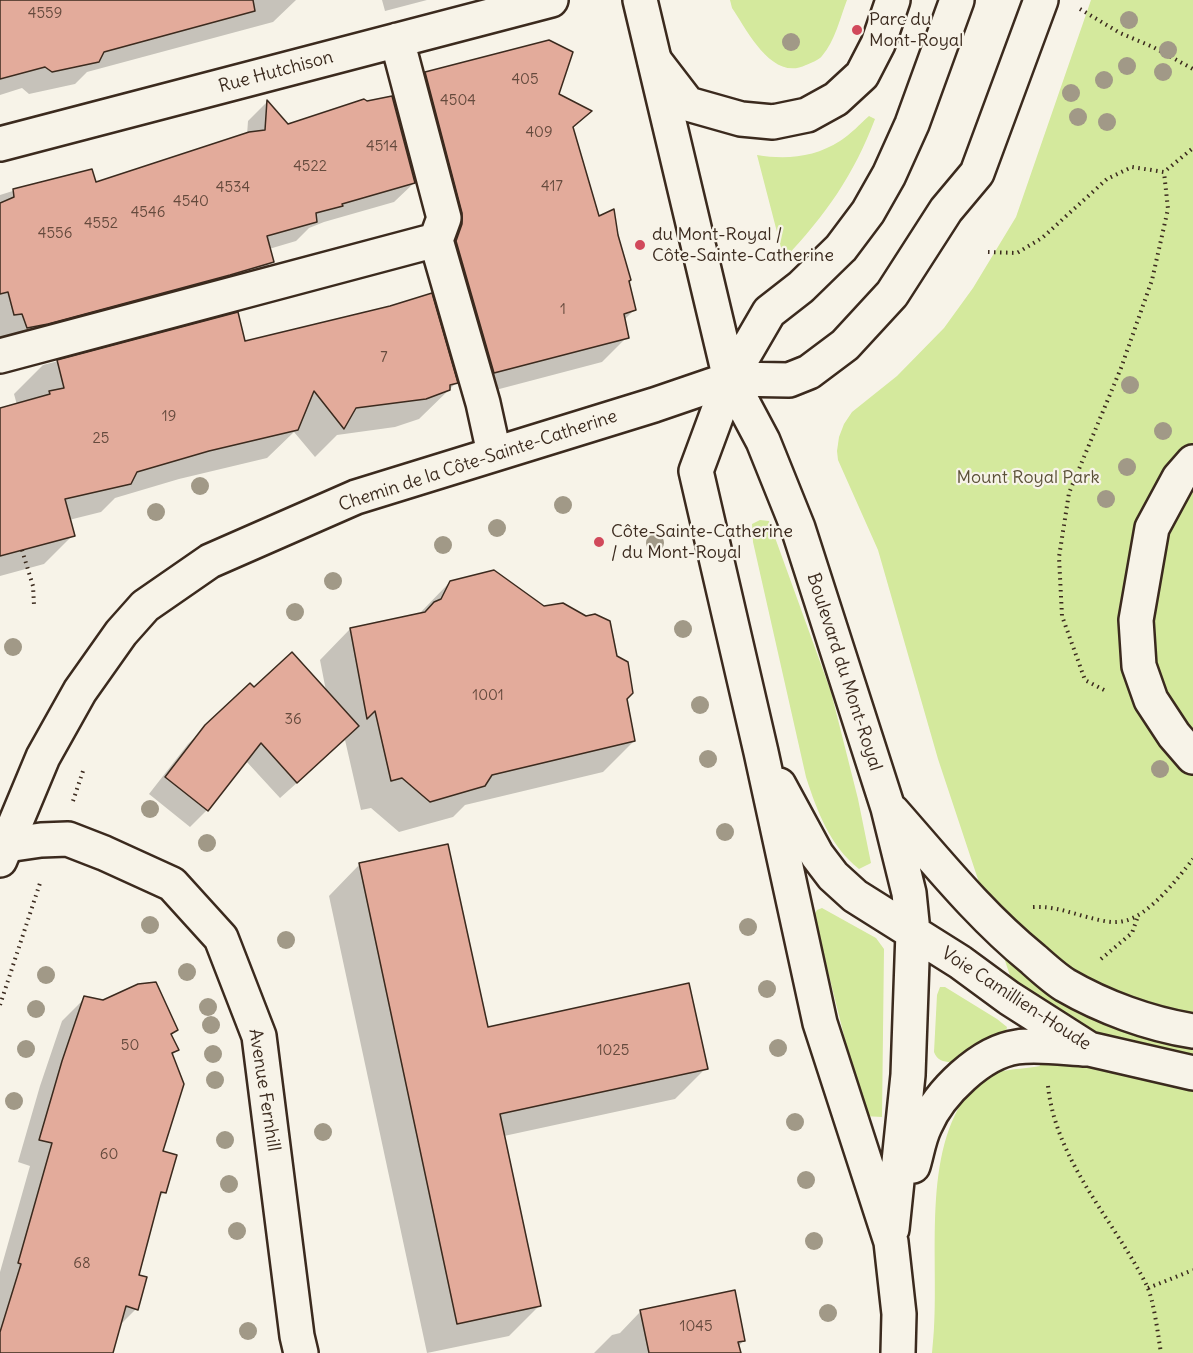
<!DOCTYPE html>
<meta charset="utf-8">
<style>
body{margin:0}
canvas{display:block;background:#f7f3e8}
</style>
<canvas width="1193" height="1353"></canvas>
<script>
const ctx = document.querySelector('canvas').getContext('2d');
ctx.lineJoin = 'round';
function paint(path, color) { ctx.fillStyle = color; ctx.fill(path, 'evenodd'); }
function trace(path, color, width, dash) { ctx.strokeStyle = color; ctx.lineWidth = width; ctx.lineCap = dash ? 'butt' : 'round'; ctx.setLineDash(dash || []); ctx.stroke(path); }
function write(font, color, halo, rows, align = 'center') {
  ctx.font = font + ' Delius,sans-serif'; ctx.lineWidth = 4.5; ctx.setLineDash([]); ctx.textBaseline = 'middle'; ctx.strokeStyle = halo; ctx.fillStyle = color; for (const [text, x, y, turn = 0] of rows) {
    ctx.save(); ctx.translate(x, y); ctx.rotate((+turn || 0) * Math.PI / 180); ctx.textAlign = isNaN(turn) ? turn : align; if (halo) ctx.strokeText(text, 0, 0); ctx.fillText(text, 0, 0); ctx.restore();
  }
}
paint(new Path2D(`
 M730 0H847C840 18 835 41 822 56 819 60 811 63 806 65 772 82 747 30 732 8Z
 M1091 0H1193V1353H932C942 1275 920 1170 962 1102 966 1095 971 1086 978 1081 997 1068 1019 1070 1040 1066L938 759 878 550 838 460 837 451 839 437 844 424 852 412 897 376 944 328 973 288 1016 217Z
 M869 116 875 119C854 175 825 216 784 259L757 155C787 160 815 157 840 141 851 134 860 124 869 116Z
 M760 520 769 521 831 692 858 799 871 863 859 869C830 846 817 811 806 777L753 542 752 524Z
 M822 908 876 938 884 949 882 1117 864 1116 814 915 817 910Z
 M940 987H945L997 1019 1007 1027 1006 1031 984 1040 951 1062C943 1062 937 1060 934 1052L937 995Z`), '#d4e99d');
paint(new Path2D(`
 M0 0H296L273 22 87 72 75 84 29 94 22 88 0 95Z
 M382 0H427L385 11Z
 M426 73 557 95 590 111 572 129 598 218 616 236 634 310 624 320 627 337 602 362 469 397 437 250 401 98Z
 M267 102 287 126 414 183 394 202 324 222 309 228 296 241 269 249 272 261 253 281 0 350V195L38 183 95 184 247 135 248 121Z
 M237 314 244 343 456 383 419 419 395 427 337 435 315 457 294 432 267 458 179 479 115 498 101 512 69 520 73 535 44 564 0 576V409L17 405 14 394 43 365Z
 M450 582 625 699 634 741 603 772 465 805 453 817 399 832 371 808 361 810 345 740 280 798 246 761 207 810 190 827 149 794 188 744 206 727 254 689 326 691 320 660 350 629 419 614Z
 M447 846 487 1029 706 1068 675 1099 504 1136 540 1305 509 1336 427 1353 329 896 359 865Z
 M85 998 176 1030 170 1036 177 1050 171 1056 161 1152 164 1192 158 1199 137 1276 136 1309 119 1326 111 1353H0V1272L30 1166 18 1162 40 1086 62 1021Z
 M640 1312 744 1340 738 1347 739 1353H594L612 1335 620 1333Z`), '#0003');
const building = new Path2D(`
 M0 0H253L255 11 104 52 99 62 52 72 45 67 0 79Z
 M549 40 573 52 559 94 592 111 573 127 599 216 614 209 618 235 631 280 629 281 636 310 624 314 629 338 494 373 456 241 462 224V213L425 72Z
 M392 96 415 183 342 204 343 206 316 213 317 222 267 236 274 262 230 275 48 324 27 328 22 314 14 315 8 292 0 294V203L14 197 13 189 92 169 96 182 249 132 265 130 267 100 288 124 364 99 367 101Z
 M432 293 458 383 450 385V390L426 399 356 408 344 429 314 391 298 430 209 451 137 472 131 484 65 499 75 536 0 556V408L50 394 49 391 64 388 57 360 238 312 245 341 390 306Z
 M494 570 544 606 563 603 586 616 595 614 610 621 617 656 628 662 633 693 627 699 635 741 492 775 485 786 430 802 402 778 391 781 375 711 367 719 350 628 425 612 434 602 441 599 450 581Z
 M292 652 359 726 297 783 261 743 208 811 165 777 205 725 250 683 254 687Z
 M448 844 488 1027 689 983 708 1069 500 1114 541 1306 457 1324 359 863Z
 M156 982 178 1030 171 1034 179 1050 172 1053 184 1084 163 1151 177 1155 166 1193 161 1192 139 1275 147 1277 138 1310 126 1306 113 1353H0V1332L21 1264 18 1263 52 1143 39 1140 62 1061 84 996 103 1000 138 984Z
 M735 1290 745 1341 738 1342 741 1353H649L640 1310Z`);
paint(building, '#e3ab9b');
trace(building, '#3b2a1e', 1.5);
const minor = new Path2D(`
 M397 40 444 218 436 240
 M655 61 688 104 741 119 773 122 807 115 836 99 862 75 878 44 893 0
 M0 144 551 0
 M0 356 436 240 483 403 494 453
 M730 379 696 471 761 752 820 1023 891 1242 899 1314 898 1353
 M730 379 763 441 798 528 888 808 909 893 913 932 908 1075 892 1229
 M1193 462 1179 478 1152 528 1136 620 1139 666 1151 700 1174 735 1193 757
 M779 785 817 855 833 876 855 896 960 962 1009 998 1089 1049 1193 1073
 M892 811C937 862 980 916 1033 959 1043 968 1054 978 1065 985 1103 1007 1149 1024 1193 1031
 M0 846 41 840 68 839 104 853 172 884 221 938 259 1036 297 1336 301 1353
 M913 1166C917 1153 919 1138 925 1126 939 1093 981 1052 1017 1047 1038 1044 1066 1048 1087 1049`);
const major = new Path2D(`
 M640 0 730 379
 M730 379 769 312 801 287 841 248 868 212 889 175 912 124 957 0
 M0 860 43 757 80 691 121 633 145 606 210 561 356 497 654 405 730 379 789 380 809 372 845 345 892 294 946 210 977 173 1041 0`);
trace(minor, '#3b2a1e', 38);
trace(major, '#3b2a1e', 38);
trace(new Path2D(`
 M1080 9 1120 33 1153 47 1193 69
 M988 252 1017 253 1042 238 1107 179 1132 167 1164 172 1193 148
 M22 550 33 586 34 605
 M1104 690 1085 680 1062 616 1059 557 1069 493 1121 368 1152 280 1168 209 1164 172
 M73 801 83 771
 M1033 907C1053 906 1068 912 1087 917 1099 920 1112 924 1124 921 1149 916 1178 878 1193 859
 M1101 959 1132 933 1138 916
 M0 1005 41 880
 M1048 1086C1056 1162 1114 1220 1147 1286 1154 1301 1158 1335 1161 1353
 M1148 1288 1193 1270`), '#3b2a1e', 4, [1.5, 4.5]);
trace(minor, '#f7f3e8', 33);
trace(major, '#f7f3e8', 33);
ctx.fillStyle = '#a19987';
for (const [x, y] of [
 [1129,20],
 [791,42],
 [1168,50],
 [1127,66],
 [1163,72],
 [1104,80],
 [1071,93],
 [1078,117],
 [1107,122],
 [1130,385],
 [1163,431],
 [1127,467],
 [200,486],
 [1106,499],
 [563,505],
 [156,512],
 [497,528],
 [655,543],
 [443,545],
 [333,581],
 [295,612],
 [683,629],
 [13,647],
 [700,705],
 [708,759],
 [1160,769],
 [150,809],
 [725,832],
 [207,843],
 [150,925],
 [748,927],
 [286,940],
 [187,972],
 [46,975],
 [767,989],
 [208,1007],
 [36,1009],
 [211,1025],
 [778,1048],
 [26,1049],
 [213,1054],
 [215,1080],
 [14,1101],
 [795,1122],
 [323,1132],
 [225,1140],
 [806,1180],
 [229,1184],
 [237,1231],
 [814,1241],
 [828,1313],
 [248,1331]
]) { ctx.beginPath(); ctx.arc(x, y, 9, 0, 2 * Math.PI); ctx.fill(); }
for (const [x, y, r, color] of [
 [857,30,6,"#d1495b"],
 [640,245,6,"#d1495b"],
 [599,542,6,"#d1495b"]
]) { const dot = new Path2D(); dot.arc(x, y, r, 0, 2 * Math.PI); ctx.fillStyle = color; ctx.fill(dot); trace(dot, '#f7f3e8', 2); }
write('15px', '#654a3d', null, [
 ["4559",45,14],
 ["405",525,80],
 ["4504",458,101],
 ["409",539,133],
 ["4514",382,147],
 ["4522",310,167],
 ["417",552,187],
 ["4534",233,188],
 ["4540",191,202],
 ["4546",148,213],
 ["4552",101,224],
 ["4556",55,234],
 ["1",563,310],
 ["7",384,358],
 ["19",169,417],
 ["25",101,439],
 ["1001",488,696],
 ["36",293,720],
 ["50",130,1046],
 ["1025",613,1051],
 ["60",109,1155],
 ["68",82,1264],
 ["1045",696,1327]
]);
write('18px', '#3b2a1e', '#f7f3e8', [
 ["Parc du",869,20],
 ["Mont-Royal",869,41],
 ["du Mont-Royal /",652,235],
 ["Côte-Sainte-Catherine",652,256],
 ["Côte-Sainte-Catherine",611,532],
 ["/ du Mont-Royal",611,553]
], 'left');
write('18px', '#3b2a1e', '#f7f3e8', [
 ["Rue Hutchison",276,72,-15],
 ["Chemin de la Côte-Sainte-Catherine",478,461,-18],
 ["Boulevard du Mont-Royal",844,672,72],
 ["Voie Camillien-Houde",1016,999,33],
 ["Avenue Fernhill",264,1090,81]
]);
write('18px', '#5a5037', '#f7f3e8', [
 ["Mount Royal Park",1028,478]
]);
</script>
